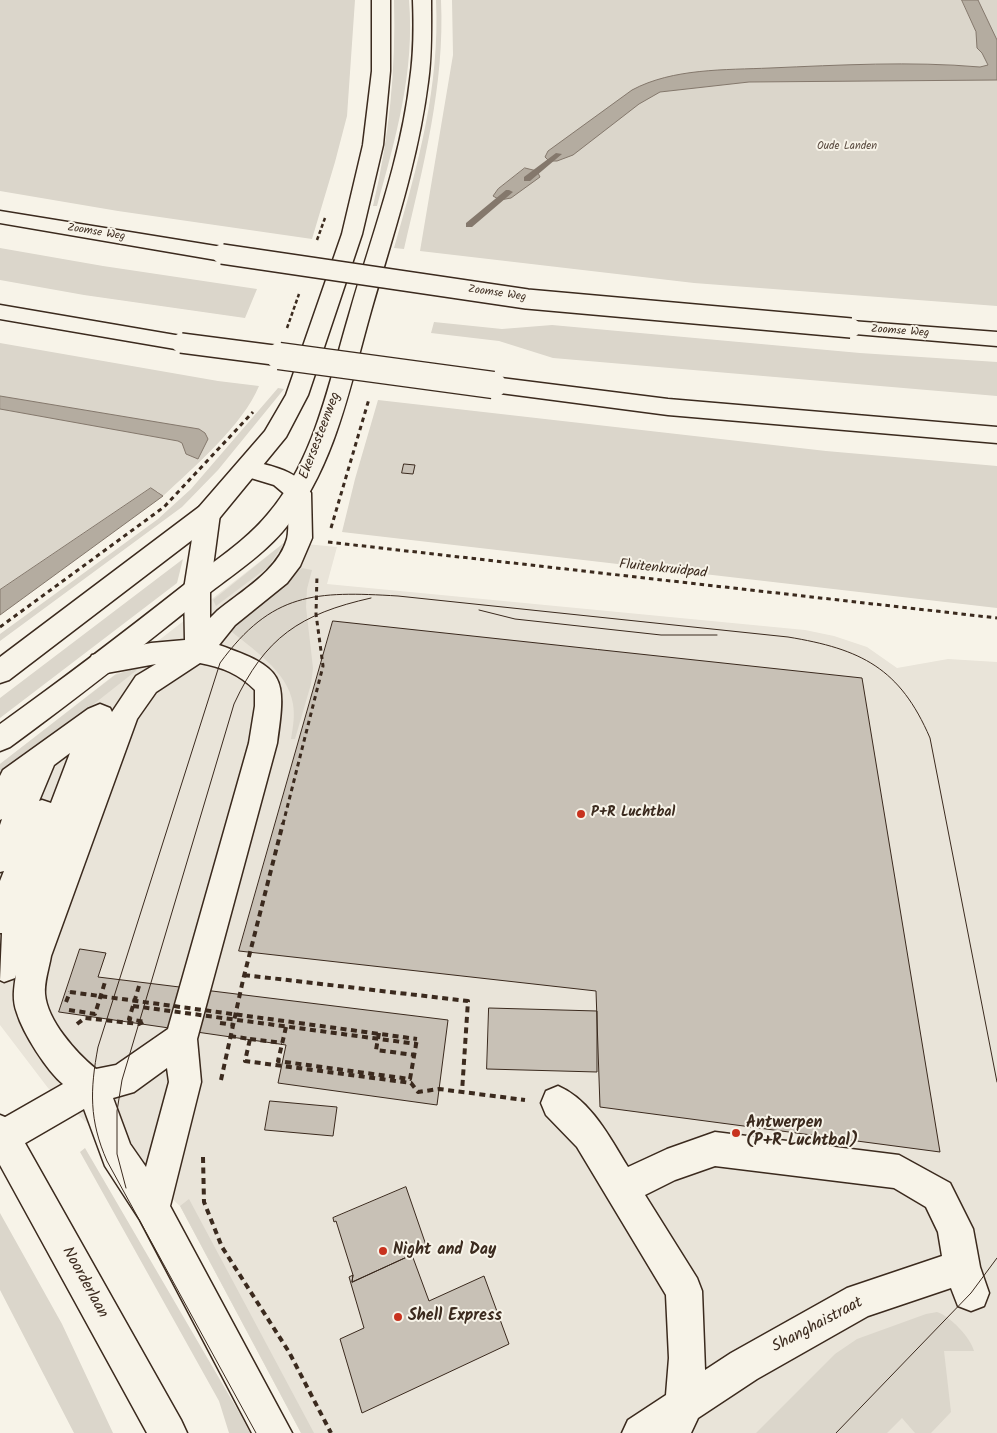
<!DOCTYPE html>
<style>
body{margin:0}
canvas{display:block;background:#f7f3e8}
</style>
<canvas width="997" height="1433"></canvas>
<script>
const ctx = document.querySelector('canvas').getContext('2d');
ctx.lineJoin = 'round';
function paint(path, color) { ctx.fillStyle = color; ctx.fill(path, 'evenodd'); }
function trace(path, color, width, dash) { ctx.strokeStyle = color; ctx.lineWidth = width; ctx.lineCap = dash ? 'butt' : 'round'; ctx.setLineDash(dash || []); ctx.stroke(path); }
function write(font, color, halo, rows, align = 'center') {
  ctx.font = font + ' Kalam,sans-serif'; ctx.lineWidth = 4; ctx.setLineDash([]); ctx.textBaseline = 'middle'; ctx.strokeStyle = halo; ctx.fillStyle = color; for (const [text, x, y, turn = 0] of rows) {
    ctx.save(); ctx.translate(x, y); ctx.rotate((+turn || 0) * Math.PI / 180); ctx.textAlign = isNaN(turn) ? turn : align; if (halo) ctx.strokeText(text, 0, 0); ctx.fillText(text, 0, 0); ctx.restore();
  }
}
paint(new Path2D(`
 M285 542 337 547 327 584 805 630 834 636 867 647 897 668 948 659 997 662V1433H301L180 1206 48 1088 0 1025V764Z`), '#e9e4d9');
paint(new Path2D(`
 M0 0H355L347 116 335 162 312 239 118 211 0 191Z
 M394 0H409C415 71 396 137 377 206H373C389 138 396 70 394 0Z
 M436 0H441C445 85 423 167 404 249L394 248C418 165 440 87 436 0Z
 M452 0H997V306L694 283 420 251 453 55Z
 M0 248 103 266 257 289 245 318 84 295 0 280Z
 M434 322 502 329 552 325 860 353 997 362V396L553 358 499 341 431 333Z
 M0 343 218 381 259 386C243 425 194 467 163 496L157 491 0 601Z
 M278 388 284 389 218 470 182 507 0 641V634L158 519 191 489Z
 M378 400 826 451 997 466V608L342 532 355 479Z
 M285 542 268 567 216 606 213 600Z
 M183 559 177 583 0 718V698Z
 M302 568 312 570 307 589 306 607 313 668 311 684 295 739H291C293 727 295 716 293 704 288 671 251 648 227 628Z
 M142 666 0 778V764L115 675Z
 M85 1148 240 1414 250 1433H229L219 1401 80 1152Z
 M189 1199 314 1433H301L180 1206Z
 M0 1213 62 1324 113 1433H74L0 1290Z
 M937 1312C950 1316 971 1338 974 1351H944L951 1412 931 1433H915L902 1418 887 1433H756L835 1354 857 1339 926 1314Z`), '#dbd6cb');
const water = new Path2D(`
 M962 0H978L997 40V80L749 82 660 92 639 104 573 155 557 161H549L545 157 548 151 632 90C673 68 726 70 770 68 840 65 911 61 980 67L988 65 982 53 977 48 976 32Z
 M525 168 537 171 540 177 511 198 500 200 493 196 498 189Z
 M0 396 199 429 205 433 208 439 198 459 186 454 182 443 178 441 0 409Z
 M151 488 163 496 0 615V590Z`);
paint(water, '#b4aca0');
trace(water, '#84786c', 1);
paint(new Path2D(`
 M556 153 562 154 530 181H524V177Z
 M506 190H509L513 192 472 227H466V223Z`), '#84786c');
const building = new Path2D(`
 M404 464 415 465 413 474 402 473Z
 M333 621 862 678 940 1152 600 1107 596 991 239 951Z
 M80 949 106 953 98 977 448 1020 437 1105 278 1083 286 1045 59 1012Z
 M489 1008 597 1011V1072L487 1069Z
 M270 1101 337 1107 333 1136 265 1130Z
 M406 1187 427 1248 352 1282 353 1275 336 1221 334 1222 333 1218Z
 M412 1255 429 1301 484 1276 509 1344 362 1413 340 1339 364 1328 349 1277 353 1275 352 1282Z`);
paint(building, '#c8c1b6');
trace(building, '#3b2a1e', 1);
const minor = new Path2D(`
 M249 460C273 467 298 470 311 493L312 538 300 566 287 583 235 625 219 645C284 668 287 676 277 743L197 1039 201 1082 170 1206 292 1433H252L140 1220 105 1166 84 1109 15 1149 3 1154 0 1153V1120L63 1084C47 1071 23 1033 17 1013 12 1000 14 988 16 975L15 978 4 982 0 980 2 933H0V881L4 871 0 872V825L2 819 0 820V776L3 770 88 709 100 704 110 708 112 712 136 676 156 664 101 674 92 671 88 663 92 655 151 643 185 640 184 589 196 514 199 507 208 505 217 507 220 514 210 589V618L217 611C241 591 278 571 287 539 290 527 287 509 287 496L274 485 241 475 237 469 241 463ZM200 663C222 667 239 674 255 690V706L249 743 168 1029 116 1065 96 1069C76 1053 47 1020 45 994 44 982 49 968 51 956L137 719 156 692ZM70 753 51 803 42 800 39 801 54 765ZM167 1068 169 1082 146 1167 130 1144 113 1098 134 1092Z
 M558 1086C591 1100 610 1138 628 1167L667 1149 715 1132 899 1155 950 1183 973 1229 980 1267 989 1293 984 1306 971 1311 958 1306 951 1288 868 1316 757 1379 698 1418 691 1433H622L628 1420 666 1395 669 1358 666 1295 577 1147 546 1115 541 1103 546 1091ZM715 1166 894 1188 926 1207 938 1232 942 1256 847 1288 731 1353 705 1370 702 1291 697 1278 645 1195 675 1180Z`);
const major = new Path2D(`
 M372 0H390V71L383 145 362 234 308 395 286 437 217 521 9 680 0 683V657L199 507 265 431 286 395 342 234 363 145 372 71Z
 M413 0H431C431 27 432 55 428 82 418 161 393 235 371 311 350 385 336 464 287 526 265 554 232 575 204 597 140 648 76 699 10 747L0 751V724C63 679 123 633 184 585 212 562 245 542 268 514 315 459 329 382 349 315 371 237 401 160 410 80 414 53 414 27 413 0Z
 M0 1115 12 1120 181 1420 187 1433H147L0 1165Z`);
const highway = new Path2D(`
 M0 211 222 247 229 249 232 254 229 259 222 261 0 223Z
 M0 305 181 336 189 338 192 343 189 348 181 350 0 319Z
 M851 321 997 332V346L843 333 840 328 843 323Z
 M493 377 668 399 997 427V443L668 415 485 391 482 385 485 379Z`);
trace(minor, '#3b2a1e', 3);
trace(major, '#3b2a1e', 3);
trace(highway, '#3b2a1e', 3);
trace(new Path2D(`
 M317 240 325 218
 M287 328 299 294`), '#3b2a1e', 2.5, [4, 2.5]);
trace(new Path2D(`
 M331 528 369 399
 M328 542 997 618
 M0 627 164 507 253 412
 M283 824 323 666 316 614 317 575`), '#3b2a1e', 3, [4.5, 4]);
trace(new Path2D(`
 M244 975 468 1001 462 1092
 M139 986 129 1019 145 1022
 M66 1002 70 992
 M69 1010 95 1014 105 982
 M220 1023 234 1025
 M77 1024 85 1018 139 1024 143 1022
 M286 1027 278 1061 410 1079 417 1039
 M379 1033 376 1050 415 1055
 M230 1036 250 1039 245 1061 411 1083 418 1092 439 1089 525 1100
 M250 1039 282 1043
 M221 1080 243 980 283 823
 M203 1157 204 1202 222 1247 289 1352 331 1433`), '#3b2a1e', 4, [6, 4.5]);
paint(minor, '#f7f3e8');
paint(major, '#f7f3e8');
paint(highway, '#f7f3e8');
trace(new Path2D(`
 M479 610 515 619 661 635H717
 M126 1188 117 1154V1111L122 1080 234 704C265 637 300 614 371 598
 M256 1433 107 1161C89 1120 90 1090 98 1047L220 663C272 592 315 591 398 596L788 637C861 649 900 668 930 738L997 1082
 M836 1433 971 1293 997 1258`), '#3b2a1e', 1);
const highwayBridgeFar1 = new Path2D(`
 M222 254 527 299 851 328
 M181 343 289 357`);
const highwayBridge = new Path2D(`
 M279 356 493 385`);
trace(highwayBridgeFar1, '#3b2a1e', 22, []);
trace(highwayBridge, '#3b2a1e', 29, []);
trace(new Path2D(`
 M70 992 417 1039
 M133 1006 417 1044`), '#3b2a1e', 4, [6, 4.5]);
trace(highwayBridgeFar1, '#f7f3e8', 19);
trace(highwayBridge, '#f7f3e8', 26);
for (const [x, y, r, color] of [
 [581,814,5,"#c8321e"],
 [736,1133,5,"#c8321e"],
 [383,1251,5,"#c8321e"],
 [398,1317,5,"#c8321e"]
]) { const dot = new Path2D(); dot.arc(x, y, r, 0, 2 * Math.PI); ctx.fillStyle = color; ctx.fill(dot); trace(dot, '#f7f3e8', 2); }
write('11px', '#5b4c41', '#f7f3e8', [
 ["Oude Landen",847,147]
]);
write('11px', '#3b2a1e', '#f7f3e8', [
 ["Zoomse Weg",96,233,9],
 ["Zoomse Weg",497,294,8],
 ["Zoomse Weg",900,332,4]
]);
write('14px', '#3b2a1e', '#f7f3e8', [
 ["Ekersesteenweg",321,436,-69],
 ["Fluitenkruidpad",663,570,6]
]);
write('bold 14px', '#3b2a1e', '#f7f3e8', [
 ["P+R Luchtbal",591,814]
], 'left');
write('bold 16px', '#3b2a1e', '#f7f3e8', [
 ["Antwerpen",746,1124],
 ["(P+R Luchtbal)",746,1142],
 ["Night and Day",393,1251],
 ["Shell Express",408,1317]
], 'left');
write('16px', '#3b2a1e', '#f7f3e8', [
 ["Noorderlaan",84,1283,61],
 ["Shanghaistraat",818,1326,-28]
]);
</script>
